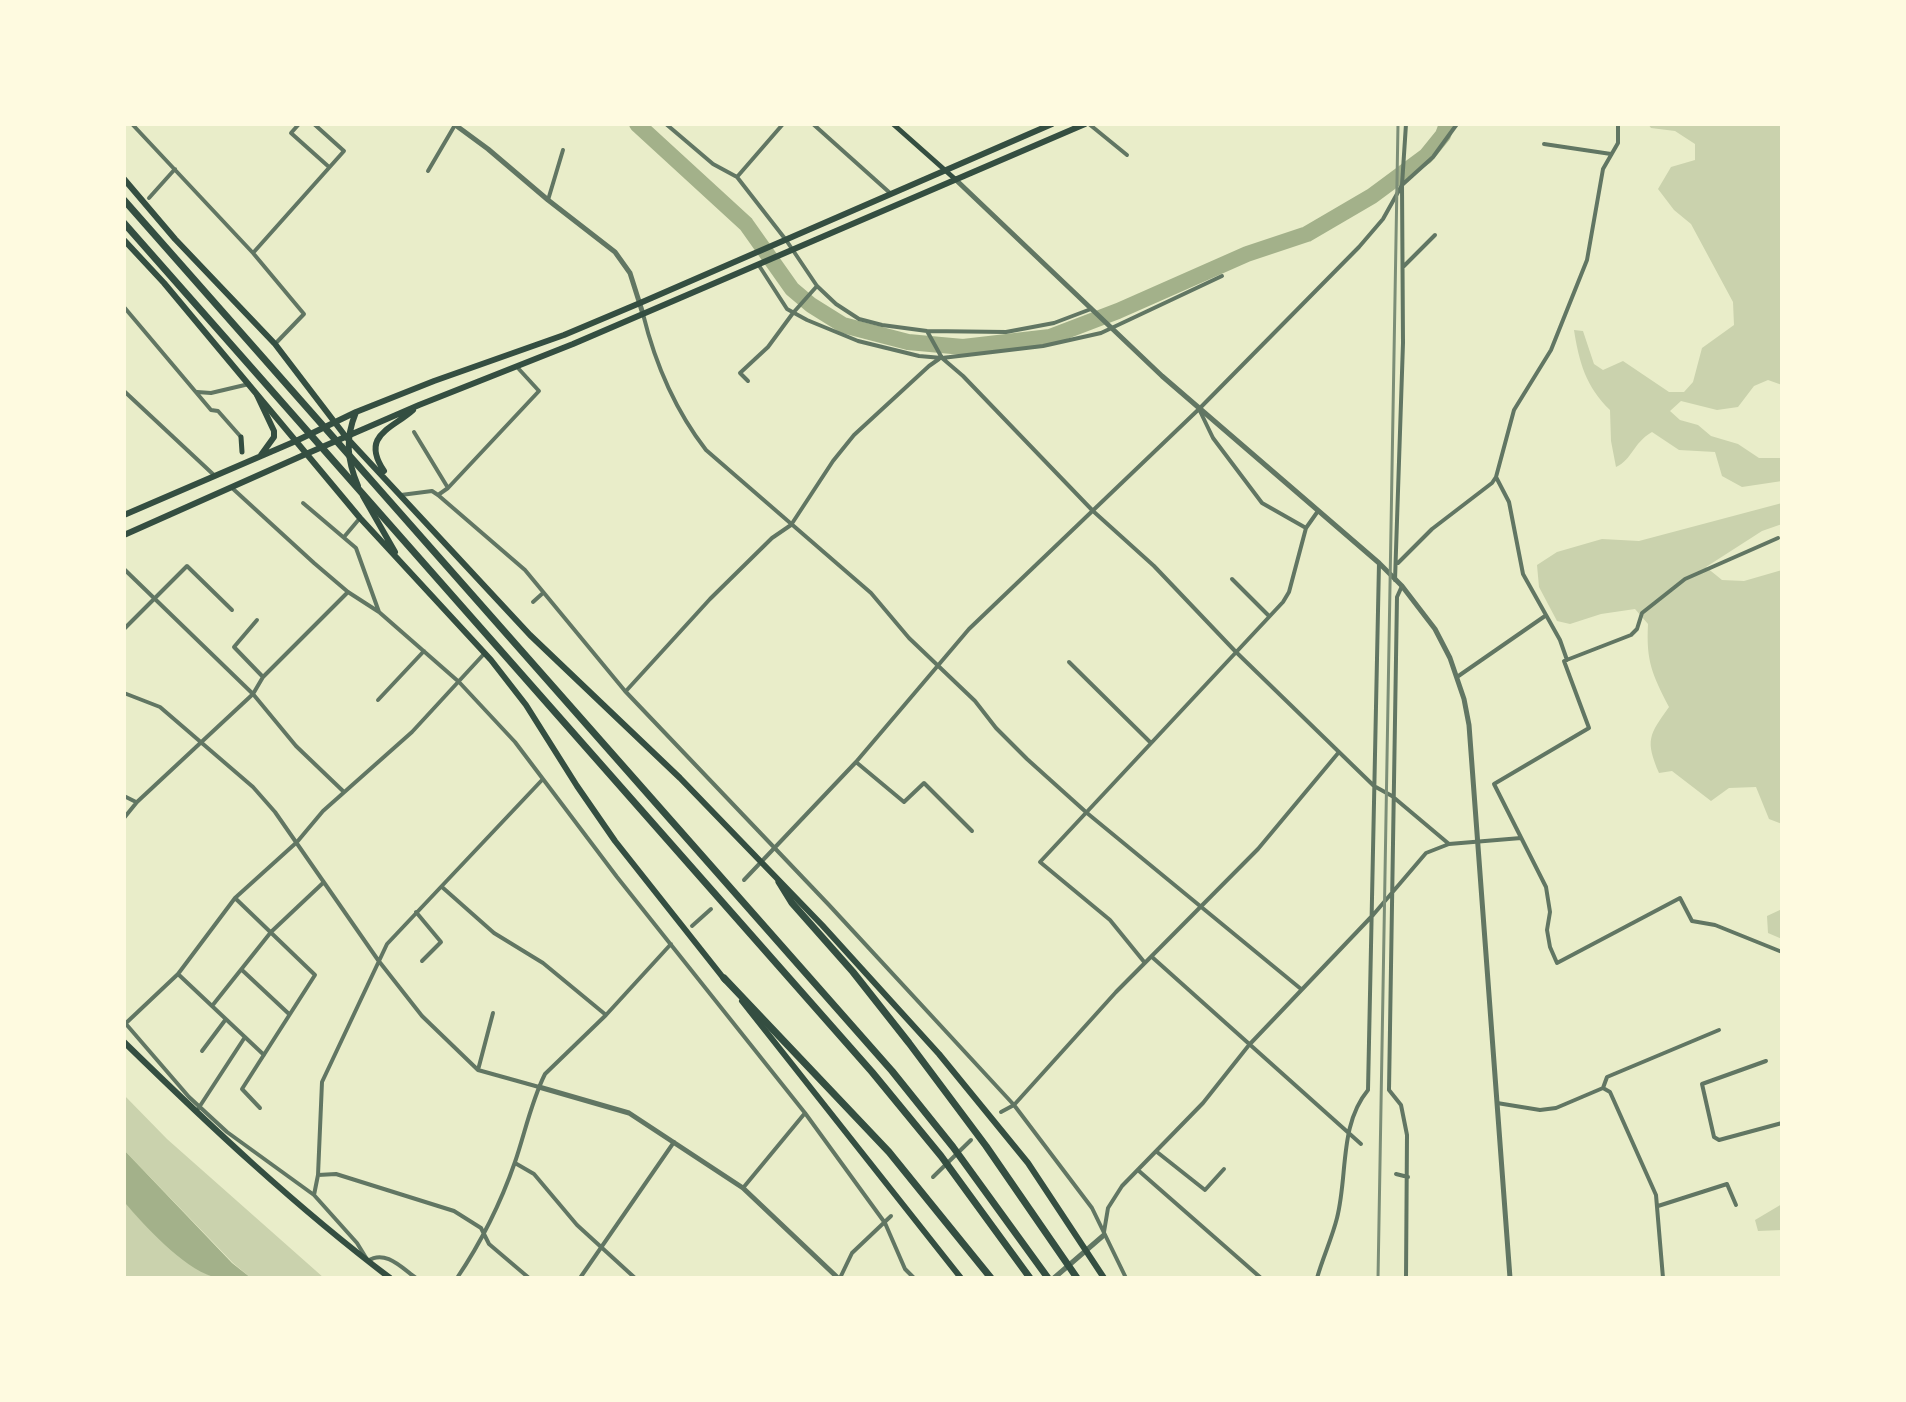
<!DOCTYPE html>
<style>
body{margin:0}
#map{position:relative;width:1906px;height:1402px;overflow:hidden;background:#e9edc9;font-family:"Varela Round",sans-serif}
canvas{display:block}
.frame{position:absolute;inset:0;border:126px solid #fefae0;pointer-events:none}
</style>
<div id="map">
<canvas width="1906" height="1402"></canvas>
<div class="frame"></div>
</div>
<script>
const ctx = document.querySelector('canvas').getContext('2d');
ctx.lineJoin = 'round';
function paint(path, color) { ctx.fillStyle = color; ctx.fill(path, 'evenodd'); }
function trace(path, color, width, dash) { ctx.strokeStyle = color; ctx.lineWidth = width; ctx.lineCap = dash ? 'butt' : 'round'; ctx.setLineDash(dash || []); ctx.stroke(path); }
paint(new Path2D(`
 M1648 124H1782V385L1768 380 1754 386 1738 407 1717 410 1681 401 1670 411 1680 420 1698 425 1711 436 1738 444 1759 458H1782V481L1742 487 1722 476 1715 452 1679 450 1652 432C1632 444 1633 459 1616 467L1611 441 1610 410C1586 387 1579 362 1574 330L1583 331 1594 364 1603 370 1623 361 1669 392H1684L1693 382 1702 348 1734 325 1733 302 1691 224 1674 210 1658 189 1671 167 1695 160V144L1675 131 1651 128Z
 M1782 503V524L1762 531 1706 567 1722 580 1744 581 1782 570V824L1769 819 1756 787 1729 788 1711 801 1672 771 1659 773C1645 740 1649 735 1669 707 1652 674 1646 661 1648 624L1635 609 1601 614 1570 624 1557 621 1539 587 1537 565 1557 552 1602 539 1639 541Z
 M1782 909V939L1768 933 1767 916Z
 M124 1095 167 1139 324 1278H251L233 1263 124 1150Z
 M124 1202C151 1232 180 1258 214 1278H124Z
 M1782 1204V1230L1758 1231 1755 1220Z`), '#cad2ad');
paint(new Path2D(`
 M124 1150 232 1263 251 1278C240 1278 223 1281 213 1277 181 1266 146 1227 124 1202Z`), '#a3b18a');
trace(new Path2D(`
 M637 124 746 224 792 289 811 305 843 325 908 342 963 347 1050 337 1118 311 1247 254 1307 234 1372 196 1426 156 1443 135 1447 124`), '#a3b18a', 16);
trace(new Path2D(`
 M132 124 253 253 304 314 275 344
 M299 124 291 133 329 167
 M666 124 713 164 737 177 786 240 817 286 836 304 859 319 882 325 927 331 1006 332 1054 323 1091 309
 M813 124 890 193
 M1089 124 1127 155
 M1544 144 1611 154
 M428 171 455 125
 M737 177 783 124
 M149 198 175 169
 M548 200 563 150
 M253 253 344 151 314 124
 M758 264 787 309 807 320 858 341 919 356 942 358 1043 346 1101 333 1222 276
 M1404 266 1435 235
 M124 307 211 410 218 411 241 437
 M643 314C655 363 675 410 706 450L871 593 909 638 975 701 996 728 1027 759 1087 813 1301 989
 M927 331 942 358 963 376 1093 511 1154 566 1235 651 1374 786 1392 796 1449 844
 M748 381 740 373 768 347 793 313 817 286
 M124 391 215 476
 M197 392 211 393 249 384
 M1199 409 1213 438 1262 503 1306 528
 M414 432 448 488
 M231 487 314 563 348 592 379 612 459 682 515 742 617 877 805 1113 885 1223 905 1269 914 1278
 M401 495 432 491 438 495 525 570 625 691 829 905 1014 1105 1092 1208 1126 1278
 M438 495 448 488 539 391 517 367
 M303 503 356 548 379 612
 M344 537 360 518
 M1778 538 1685 579 1642 613 1637 629 1631 635 1564 661 1589 728 1494 784 1546 887 1550 912 1547 930 1550 947 1557 963 1680 898 1692 921 1715 925 1782 952
 M1398 563 1432 529 1492 483 1496 477
 M124 569 253 694 296 746 344 792
 M1232 579 1269 616
 M1395 580 1403 343 1402 185 1406 124
 M1402 586 1397 597 1389 1090 1401 1105 1407 1135 1406 1278
 M533 602 543 593
 M257 620 234 647 263 677
 M124 629 187 566 232 610
 M1567 660 1560 640 1523 574 1509 502 1496 477 1514 410 1551 350 1587 260 1603 169 1618 143V124
 M1069 662 1151 743
 M1457 677 1545 616
 M626 691 710 599 772 538 791 525 833 461 854 435 929 366 939 359
 M124 693 160 707 253 787 275 812 378 960 422 1016 478 1070 539 1087
 M378 700 424 651
 M856 762 904 802 924 783 972 831
 M124 796 136 802
 M124 818 137 802 253 694 263 677 348 592
 M744 880 856 762 969 629 1199 409 1359 247 1383 219 1402 185 1433 157 1457 124
 M442 887 494 933 543 963 606 1015
 M235 898 315 975 242 1089 260 1108
 M416 912 441 942 422 961
 M692 926 711 909
 M1152 957 1361 1144
 M1145 963 1110 920 1040 862 1283 602 1289 592 1306 528 1318 511
 M242 970 289 1014
 M178 974 264 1055
 M212 1006 271 932 324 882
 M125 1024 178 974 235 898 297 842 323 811 412 732 483 655
 M126 1024 189 1097 227 1132 314 1195 357 1243 368 1261C385 1249 402 1268 416 1278
 M202 1051 226 1019
 M1766 1061 1702 1084 1714 1137 1719 1140 1782 1123
 M478 1070 493 1013
 M1603 1088 1610 1092 1656 1195 1663 1278
 M1603 1088 1607 1077 1719 1030
 M1497 1103 1540 1110 1556 1108 1603 1088
 M198 1109 245 1037
 M1001 1112 1014 1105 1116 992 1258 849 1339 752
 M1157 1152 1205 1190 1224 1169
 M515 1163 534 1174 577 1225 635 1278
 M1139 1171 1261 1278
 M1396 1174 1408 1177
 M318 1175 336 1174 454 1211 481 1228 489 1244 529 1278
 M933 1177 971 1140
 M743 1188 805 1113
 M314 1195 318 1175 322 1082 387 944 542 780
 M1658 1206 1727 1184 1736 1205
 M1104 1232 1108 1208 1122 1186 1203 1103 1249 1045 1373 915 1426 853 1449 844 1521 838
 M457 1278C482 1241 500 1205 515 1162 525 1133 531 1102 545 1074L606 1015 671 944
 M580 1278 674 1142
 M840 1278 852 1253 891 1216
 M1317 1278C1323 1257 1332 1238 1337 1218 1348 1175 1339 1125 1368 1090L1379 563`), '#617663', 4);
trace(new Path2D(`
 M454 124 488 149 548 200 615 252 630 273 643 314
 M955 179 1162 376 1379 563 1402 586 1435 629 1450 658 1464 699 1469 725 1510 1278
 M539 1087 629 1113 743 1188 838 1278
 M1054 1278 1104 1235`), '#617663', 5);
trace(new Path2D(`
 M893 124 955 179
 M241 437 242 452`), '#344e41', 5);
trace(new Path2D(`
 M257 395 274 431V437L261 455
 M124 515 296 441
 M124 535 306 454
 M124 1042C209 1125 295 1206 390 1278`), '#344e41', 6);
trace(new Path2D(`
 M124 179 175 239 275 344 346 437 530 635 680 778 822 925 939 1054 1028 1163 1104 1278
 M124 240 164 283 360 518 491 660 526 705 577 786 615 841 725 980
 M356 412C345 439 347 460 358 486
 M296 441 356 412 434 381 564 335 640 303 1052 124
 M306 454 419 405 573 344 1085 124
 M384 471C360 435 392 429 413 410
 M363 496 395 552
 M742 1001 961 1278`), '#344e41', 6);
trace(new Path2D(`
 M124 200 892 1071 953 1147 1048 1278
 M124 223 872 1072 941 1156 1030 1278
 M779 882 792 903 853 972 909 1043 986 1146 1077 1278
 M724 978 889 1152 991 1278`), '#344e41', 7);
trace(new Path2D(`
 M1378 1278 1398 124`), '#7c8e77', 3);
</script>
